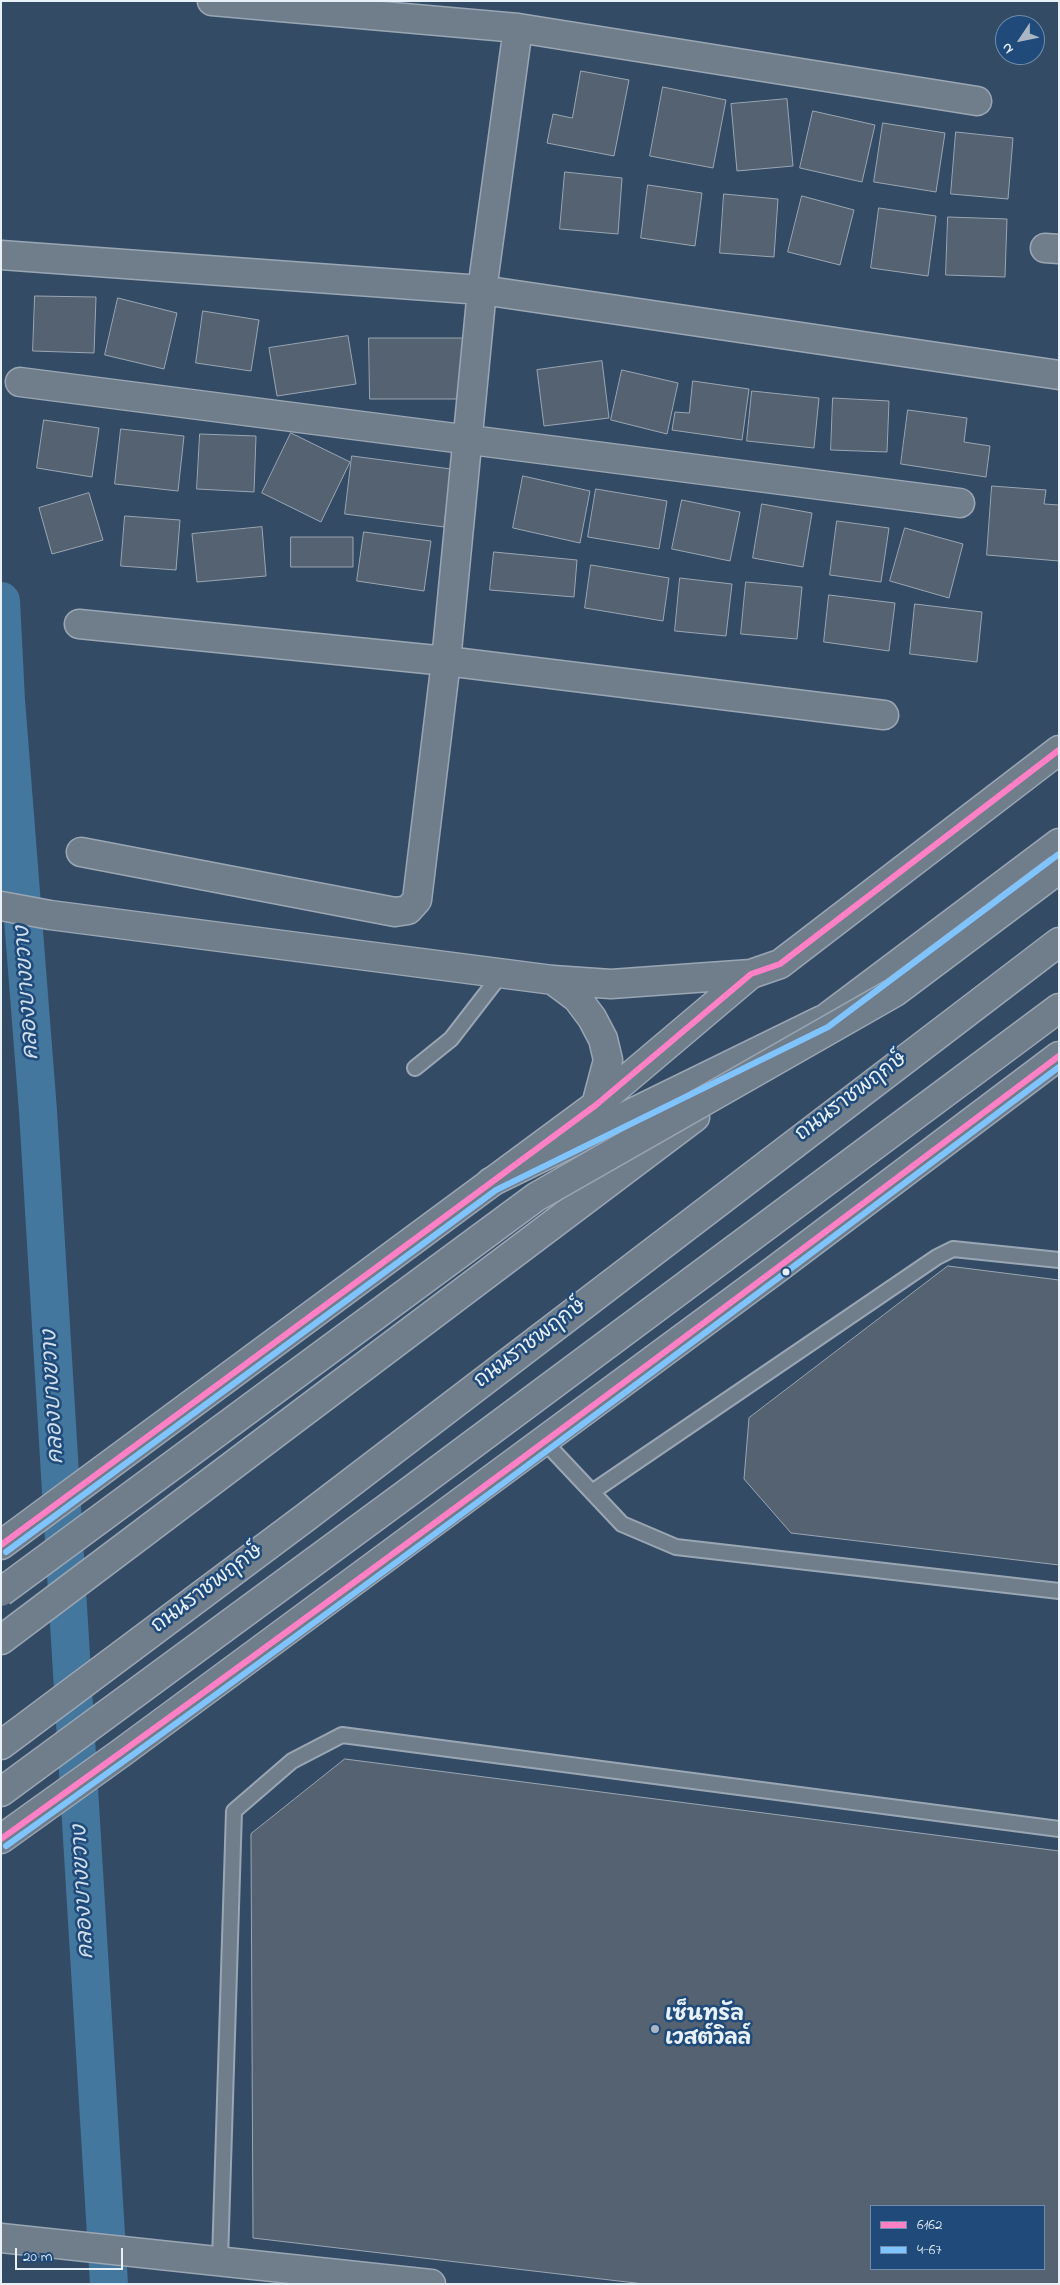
<!DOCTYPE html>
<meta charset="utf-8">
<style>
body{margin:0}
#map{position:relative;width:1060px;height:2285px;overflow:hidden;background:#344b65;font-family:"Indie Flower",sans-serif}
canvas{display:block}
.frame{position:absolute;inset:0;border:2px solid #e8f1f8;pointer-events:none}
.legend{position:absolute;left:870px;top:2205px;width:175px;height:65px;box-sizing:border-box;background:#1f4a7a;border:1px solid #6f8dac;margin:0;padding:6px 9px;list-style:none;font-size:15px;color:#e8f1f8}
.legend li{display:flex;align-items:center;gap:10px;height:25px}
.legend b{width:25px;border:1px solid #6f8dac}
.north{position:absolute;left:995px;top:15px;width:50px;height:50px;box-sizing:border-box;background:#1f4a7a;border:1px solid #6f8dac;border-radius:50%;rotate:236deg;font-size:14px;font-weight:700;line-height:20px;text-align:center;color:#e8f1f8}
.north::after{content:'';display:block;margin:auto;width:18px;height:22px;background:#a9b7c5;clip-path:polygon(50% 0,100% 100%,50% 72%,0 100%)}
.scale{position:absolute;left:15px;top:2248px;width:108px;height:22px;box-sizing:border-box;border:2px solid #e8f1f8;border-top:0;padding-left:6px;font-size:15px;line-height:18px;white-space:nowrap;color:#e8f1f8;-webkit-text-stroke:4px #1f4a7a;paint-order:stroke}
</style>
<div id="map">
<canvas width="1060" height="2285"></canvas>
<div class="frame"></div>
<ul class="legend">
<li><b style="height:6px;background:#ff80c5"></b>6162</li>
<li><b style="height:6px;background:#80c4ff"></b>4-67</li>
</ul>
<div class="north">N</div>
<div class="scale">20 m</div>
</div>
<script>
const ctx = document.querySelector('canvas').getContext('2d');
ctx.lineJoin = 'round';
function trace(path, color, width, dash) { ctx.strokeStyle = color; ctx.lineWidth = width; ctx.lineCap = dash ? 'butt' : 'round'; ctx.setLineDash(dash || []); ctx.stroke(path); }
function paint(path, color) { ctx.fillStyle = color; ctx.fill(path, 'evenodd'); }
function write(font, color, halo, rows, align = 'center') {
  ctx.font = font + ' "Indie Flower","Playpen Sans Thai",sans-serif'; ctx.lineWidth = 5; ctx.setLineDash([]); ctx.textBaseline = 'middle'; ctx.strokeStyle = halo; ctx.fillStyle = color; for (const [text, x, y, turn = 0] of rows) {
    ctx.save(); ctx.translate(x, y); ctx.rotate((+turn || 0) * Math.PI / 180); ctx.textAlign = isNaN(turn) ? turn : align; if (halo) ctx.strokeText(text, 0, 0); ctx.fillText(text, 0, 0); ctx.restore();
  }
}
trace(new Path2D(`
 M1 601 6 700 38 1111 109 2284`), '#44779d', 38);
const building = new Path2D(`
 M581 71 629 80 614 156 547 143 553 114 572 118Z
 M663 87 726 100 713 168 650 156Z
 M787 99 793 166 737 171 731 104Z
 M813 111 875 125 862 182 800 168Z
 M883 123 945 133 936 192 874 182Z
 M956 132 1013 138 1008 199 951 194Z
 M565 172 622 178 618 234 560 229Z
 M648 185 702 193 695 246 641 238Z
 M724 194 778 199 774 257 720 253Z
 M802 196 854 210 840 265 788 252Z
 M879 208 936 216 928 276 871 268Z
 M948 217 1007 219 1005 277 946 275Z
 M35 296 96 297 94 353 33 351Z
 M118 298 177 313 164 369 105 355Z
 M203 311 259 320 251 371 196 363Z
 M348 336 356 384 277 396 269 348Z
 M369 338H463V399H370Z
 M602 361 609 418 544 426 537 370Z
 M622 370 678 383 667 434 611 420Z
 M693 381 749 389 742 440 672 430 675 412 689 413Z
 M752 391 819 398 814 448 747 441Z
 M833 398 889 401 887 452 831 450Z
 M908 410 967 418 964 442 990 446 986 477 901 464Z
 M44 420 99 428 92 477 37 468Z
 M121 429 184 436 178 491 115 484Z
 M291 433 350 462 321 522 262 493Z
 M200 434 256 436 254 492 197 489Z
 M352 456 451 469 444 527 345 514Z
 M523 476 590 491 580 543 513 528Z
 M992 486 1046 490 1044 504 1059 505V561L987 555Z
 M596 489 667 501 659 549 588 537Z
 M89 493 103 540 52 554 39 508Z
 M682 500 740 512 730 561 672 549Z
 M762 504 812 513 803 567 753 558Z
 M125 516 180 520 176 570 121 566Z
 M837 521 889 528 881 582 830 575Z
 M262 527 266 576 197 582 192 534Z
 M905 528 963 544 949 598 890 581Z
 M364 532 431 541 424 591 357 581Z
 M291 537H353V567H291Z
 M494 552 577 560 574 597 490 590Z
 M591 565 669 578 663 621 585 608Z
 M680 578 732 584 726 636 675 631Z
 M746 582 802 587 797 639 741 634Z
 M829 595 895 603 889 651 824 642Z
 M915 604 982 612 977 662 910 654Z
 M948 1266 1059 1280V1565L791 1533 744 1479 749 1418Z
 M345 1759 1059 1851V2284H644L253 2238 251 1834ZM871 2206H1044V2269H871Z`);
paint(building, '#556271');
trace(building, '#9aa6b3', 1);
const lane = new Path2D(`
 M415 1068 451 1039 502 973
 M543 1440 622 1524 676 1547 1059 1591
 M592 1492 937 1257 953 1249 1059 1260
 M220 2260 234 1811 292 1761 342 1735 1059 1829`);
const street = new Path2D(`
 M212 1 518 28 977 101
 M1045 248 1059 249
 M1 255 482 290 1059 375
 M20 382 960 503
 M79 624 446 661 884 715
 M81 852 395 912 408 910 417 900 446 661 482 290 518 28
 M1 2238 431 2284`);
const secondary = new Path2D(`
 M1 906 50 915 553 980 611 984 751 974
 M553 980 577 998 592 1018 603 1039 608 1060 596 1105
 M1 1545 596 1105 751 974 780 964 1059 750
 M1 1839 121 1753 775 1270 1059 1056`);
const primary = new Path2D(`
 M809 1031 1059 843
 M491 1182 822 1020
 M1 1640 695 1117
 M1 1745 306 1517 1059 942
 M1 1792 406 1494 1059 1008`);
trace(lane, '#9aa6b3', 18);
trace(street, '#9aa6b3', 31);
trace(secondary, '#9aa6b3', 31);
trace(primary, '#9aa6b3', 31);
trace(lane, '#707e8c', 14);
trace(street, '#707e8c', 28);
trace(secondary, '#707e8c', 28);
trace(primary, '#707e8c', 28);
const primaryBridge = new Path2D(`
 M1 1592 536 1197 895 992 1059 869`);
trace(primaryBridge, '#9aa6b3', 31, []);
trace(primaryBridge, '#707e8c', 28);
trace(new Path2D(`
 M1 1545 596 1105 751 974 780 964 1059 750
 M1 1839C358 1583 709 1320 1059 1056`), '#ff80c5', 6);
trace(new Path2D(`
 M6 1552 496 1190 828 1027 1059 854
 M6 1846C361 1592 710 1330 1059 1067`), '#80c4ff', 6);
for (const [x, y, r, color] of [
 [786,1272,4.5,"#e8f1f8"],
 [655,2029,5,"#a9b7c5"]
]) { const dot = new Path2D(); dot.arc(x, y, r, 0, 2 * Math.PI); ctx.fillStyle = color; ctx.fill(dot); trace(dot, '#1f4a7a', 2); }
write('21px', '#e8f1f8', '#1f4a7a', [
 ["ถนนราชพฤกษ์",852,1098,-37],
 ["ถนนราชพฤกษ์",531,1345,-37],
 ["ถนนราชพฤกษ์",208,1590,-37]
]);
write('bold 21px', '#e8f1f8', '#1f4a7a', [
 ["เซ็นทรัล",665,2017],
 ["เวสต์วิลล์",665,2041]
], 'left');
write('italic 22px', '#d0dfeb', '#1f4a7a', [
 ["คลองบางขวาง",29,993,-94],
 ["คลองบางขวาง",55,1397,-93],
 ["คลองบางขวาง",85,1892,-93]
]);
</script>
